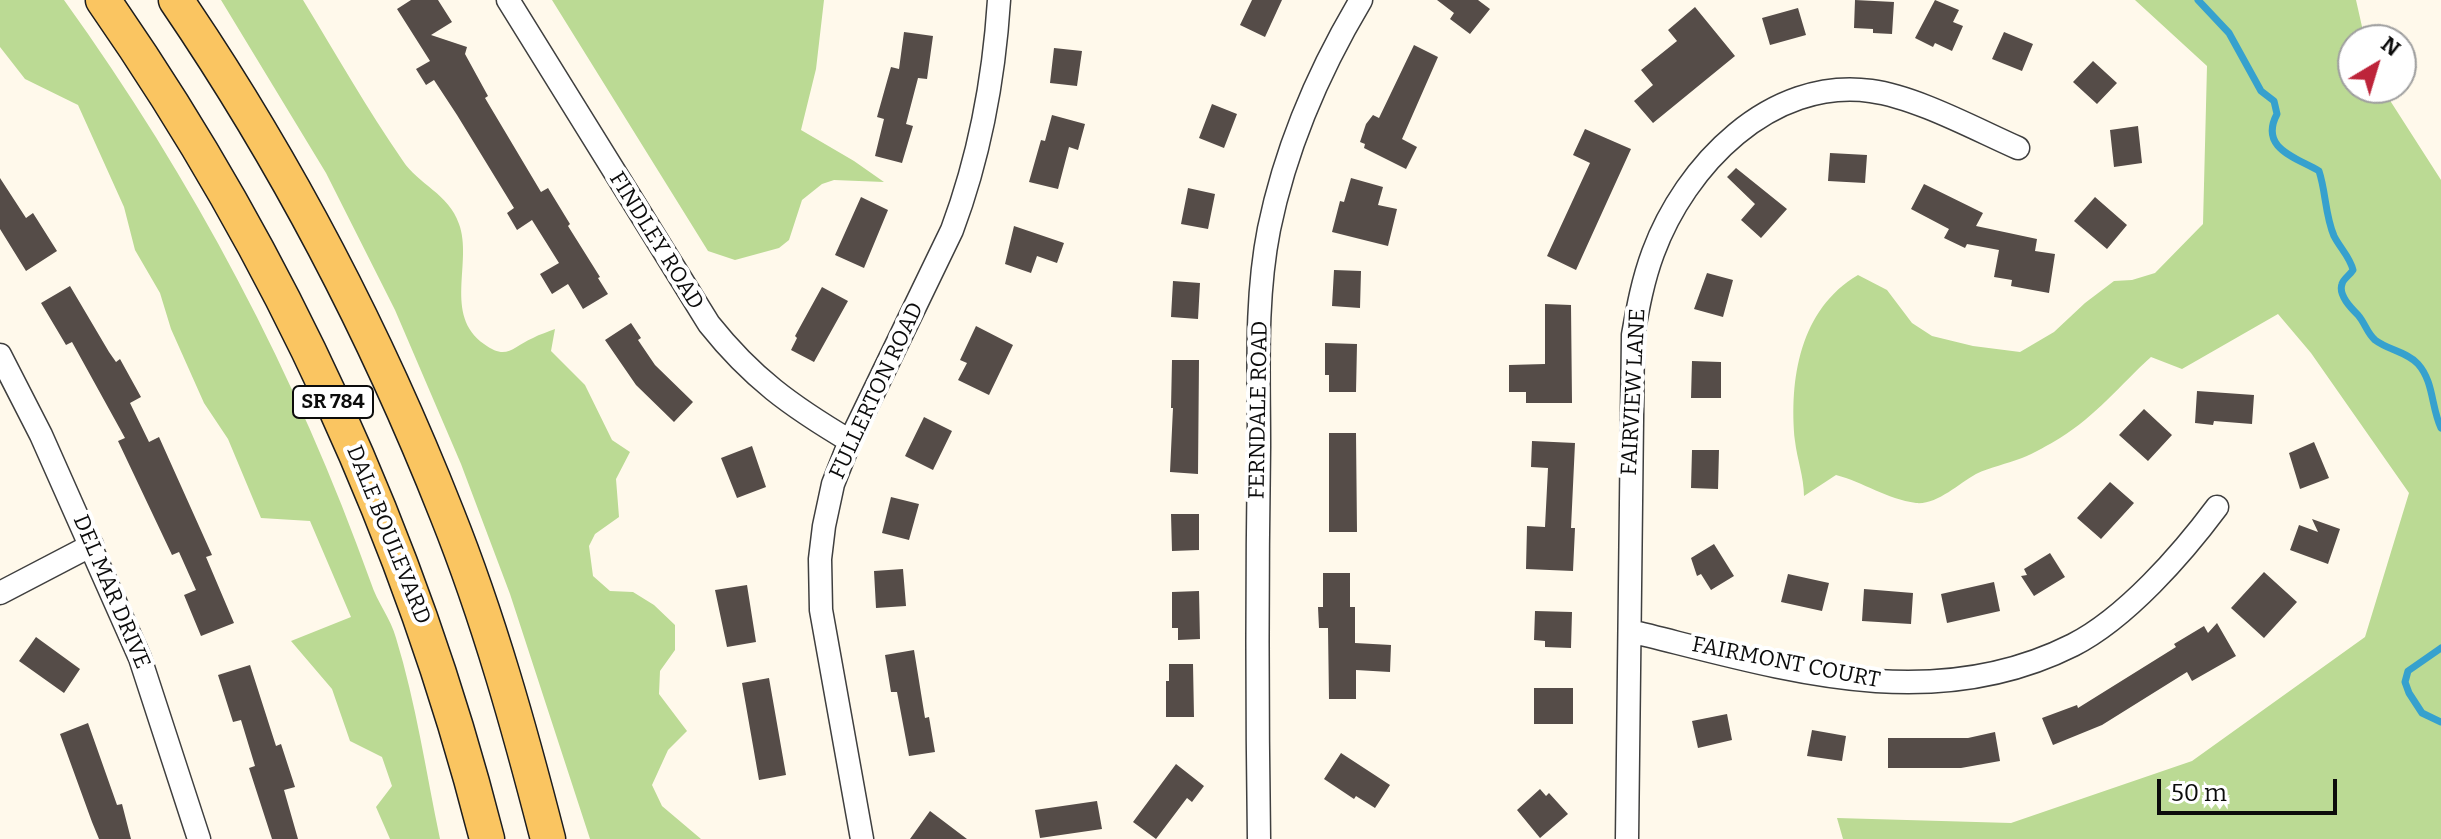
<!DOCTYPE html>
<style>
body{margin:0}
#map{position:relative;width:2441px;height:839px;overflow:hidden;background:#fff9eb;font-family:Bitter,serif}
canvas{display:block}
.north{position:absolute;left:2337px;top:24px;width:80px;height:80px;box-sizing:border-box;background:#fff;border:2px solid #9e9e9e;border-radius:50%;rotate:38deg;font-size:22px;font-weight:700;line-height:32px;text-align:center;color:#0c0c0c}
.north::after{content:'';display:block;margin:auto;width:28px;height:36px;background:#bd243a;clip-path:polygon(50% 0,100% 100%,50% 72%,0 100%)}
.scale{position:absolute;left:2157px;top:779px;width:180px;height:36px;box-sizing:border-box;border:4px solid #0c0c0c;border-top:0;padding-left:10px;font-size:24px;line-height:28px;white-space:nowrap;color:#0c0c0c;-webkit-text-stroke:6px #fff;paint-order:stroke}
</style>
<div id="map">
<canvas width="2441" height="839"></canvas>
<div class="north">N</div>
<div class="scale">50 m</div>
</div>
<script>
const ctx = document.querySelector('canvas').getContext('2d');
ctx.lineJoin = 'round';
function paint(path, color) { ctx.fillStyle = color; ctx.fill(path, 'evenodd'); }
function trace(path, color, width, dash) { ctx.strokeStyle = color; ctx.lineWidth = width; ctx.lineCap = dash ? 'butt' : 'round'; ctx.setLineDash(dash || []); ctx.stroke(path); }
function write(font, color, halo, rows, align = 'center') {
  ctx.font = font + ' Bitter,serif'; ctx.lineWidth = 8; ctx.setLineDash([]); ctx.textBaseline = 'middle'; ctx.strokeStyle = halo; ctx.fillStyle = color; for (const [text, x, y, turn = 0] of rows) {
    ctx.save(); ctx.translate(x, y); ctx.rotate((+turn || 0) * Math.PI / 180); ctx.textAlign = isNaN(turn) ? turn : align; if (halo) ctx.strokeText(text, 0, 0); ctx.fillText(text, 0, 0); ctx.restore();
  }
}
paint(new Path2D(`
 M0 0H64C193 179 297 375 371 583 377 602 391 619 396 638 416 703 426 772 440 839H390L376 807 392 786 382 757 350 741 332 689 291 641 351 617 310 521 261 518 228 439 204 403 171 329 160 293 135 250 124 207 78 105 25 79 0 47Z
 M221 0H303C336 54 367 109 403 161 418 184 449 194 459 224 473 262 443 315 484 344 507 361 512 347 533 338 540 334 548 332 555 329L551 351 585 385 612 440 630 452 616 479 619 517 595 534 589 546 593 576 610 591 633 592 654 605 675 625V650L660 671 659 694 687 731 668 750 652 785 662 806 701 839H590L510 594 461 464 395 310 326 173Z
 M552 0H824L816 69 801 130 854 161 884 182 834 180 822 184 802 200 789 240 779 248 735 260 708 251Z
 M2135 0H2356L2365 40H2353V88H2382L2441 180V839H1843L1837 818 2011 823 2192 761 2365 637 2409 493 2311 353 2278 314 2182 369 2151 357C2120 385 2096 416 2060 438 2048 445 2035 453 2022 458 2007 464 1990 467 1976 474 1958 484 1937 505 1916 503 1887 499 1863 482 1836 475L1804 496C1804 477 1797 459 1795 441 1789 379 1800 309 1858 275L1887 290 1912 323 1932 336 1973 346 2020 352 2054 332 2085 303 2114 281 2132 280 2155 273 2203 224 2207 66Z`), '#bbda94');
trace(new Path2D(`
 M2198 0 2229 33 2261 91 2274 101 2277 114C2259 148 2295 157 2319 171 2326 192 2325 215 2334 236 2340 248 2350 257 2353 270 2350 275 2343 279 2342 284 2338 295 2351 308 2358 315 2365 323 2367 333 2375 340 2388 350 2407 352 2418 364 2434 382 2431 407 2441 428
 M2441 648 2408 671 2405 682 2409 693 2422 713 2441 722`), '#36a1ce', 7);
paint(new Path2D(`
 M411 0H438L452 22 431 35 467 47 465 54 488 96 485 98 541 192 548 188 570 224 568 226 600 277 598 278 608 294 583 309 568 284 552 294 540 274 559 263 532 220 517 230 507 213 514 208 457 115 434 80 426 85 416 69 430 61 397 9Z
 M1252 0H1282L1265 37 1240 25Z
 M1437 0H1478L1490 9 1470 34 1450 19 1454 13Z
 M1855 0 1894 2 1892 34 1873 33V29L1854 28Z
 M1935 0 1959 10 1953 22 1963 26 1952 51 1935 43 1933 47 1915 38Z
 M1695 7 1735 56 1653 123 1634 101 1653 85 1641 70 1677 41 1668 30Z
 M1798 8 1806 35 1770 45 1762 18Z
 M904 32 933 36 927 79 918 78 906 124 913 126 902 163 875 156 884 119 877 117 891 67 899 69Z
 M2004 32 2033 44 2022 71 1992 59Z
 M1414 45 1438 57 1402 139 1417 147 1406 169 1364 148 1365 144 1360 142 1366 124 1373 115 1379 118Z
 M1054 48 1082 51 1077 86 1050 83Z
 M2093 61 2117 83 2097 104 2073 82Z
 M1212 104 1237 114 1224 148 1199 138Z
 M1052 115 1085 124 1078 150 1069 147 1058 189 1029 182 1041 140 1045 141Z
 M2138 126 2142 163 2114 167 2110 130Z
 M1585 129 1631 149 1576 270 1547 256 1590 163 1573 155Z
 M1830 153 1867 155 1865 183 1828 181Z
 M1736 168 1787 209 1761 238 1741 220 1755 204 1727 177Z
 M0 178 26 218 33 213 57 251 26 271 0 229Z
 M1351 178 1383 187 1378 205 1397 209 1388 246 1332 232 1340 201 1344 202Z
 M1924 184 1983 213 1976 226 2037 239 2035 251 2055 254 2049 293 2011 286 2012 280 1994 277 1999 250 1967 244 1965 248 1944 238 1949 229 1911 209Z
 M1188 188 1215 194 1208 229 1181 224Z
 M861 197 888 210 864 268 835 255Z
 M2095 197 2127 225 2107 249 2074 221Z
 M1014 226 1064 243 1057 263 1037 256 1031 273 1005 264Z
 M1334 270 1361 271 1360 308 1332 306Z
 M1707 273 1733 280 1723 317 1694 309Z
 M1173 281 1200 283 1198 319 1171 317Z
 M70 286 109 352 116 362 120 359 141 397 130 403 149 442 159 437 212 555 206 557 234 623 201 636 184 595 196 590 179 552 172 555 118 441 125 438 72 342 66 345 41 303Z
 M822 287 848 301 814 362 791 350 797 338 795 336Z
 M1545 304 1571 305 1572 403H1526V392H1509V365L1545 364Z
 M631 323 641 338 638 340 655 365 693 402 674 422 636 385 605 340Z
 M976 326 1013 345 989 395 958 380 967 363 960 360Z
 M1325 343 1357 344 1356 392H1329V375H1325Z
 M1172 360H1199L1198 474 1170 472 1173 408H1171Z
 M1692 361 1721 362V398H1691Z
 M2197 391 2254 395 2252 424 2214 421 2213 425 2195 423Z
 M2144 409 2172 435 2148 461 2119 435Z
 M924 417 952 431 933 470 905 456Z
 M1329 433H1356L1357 532H1329Z
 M1532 441 1575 443 1571 528H1575L1573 571 1526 569 1527 526 1545 527 1548 468 1531 467Z
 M2314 442 2329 478 2300 489 2289 453Z
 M752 446 766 487 737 498 721 458Z
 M1692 450H1719L1718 489 1691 488Z
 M2110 482 2134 503 2101 539 2077 518Z
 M891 497 919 504 909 540 882 533Z
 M1171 514H1199V550L1172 551Z
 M2312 519 2340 529 2328 564 2290 550 2299 525 2318 532Z
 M1714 544 1734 576 1711 590 1701 574 1697 576 1691 558Z
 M2050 553 2065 577 2034 596 2021 576 2027 575 2024 569Z
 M903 569 906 606 876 608 874 571Z
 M2264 572 2297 602 2264 638 2231 608Z
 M1323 573H1350V607H1355V643L1391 645 1390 672 1356 670V699H1329L1328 628H1319L1318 607H1323Z
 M1788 574 1829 583 1822 611 1781 602Z
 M1994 582 2000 611 1947 623 1941 594Z
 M747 585 756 642 727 647 715 590Z
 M1864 589 1913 593 1911 624 1862 621Z
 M1199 591 1200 639 1178 640V628H1172V592Z
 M1535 611 1572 612 1571 648 1545 647V641L1534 640Z
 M2217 623 2236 656 2192 681 2187 672 2102 725 2053 745 2042 718 2077 705 2078 708 2176 647 2174 644 2204 626 2208 633Z
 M36 637 80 669 64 693 19 661Z
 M914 650 925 718 929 717 935 752 909 756 897 692H891L885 655Z
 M1169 664H1193L1194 717H1166V681H1169Z
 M250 665 276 746 281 744 295 787 284 790 298 839H272L249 768 255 766 241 720 233 722 218 675Z
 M769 678 786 775 759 780 742 683Z
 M1534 688H1573V724H1534Z
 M1727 714 1732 740 1698 748 1692 721Z
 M88 723 117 805 122 804 131 839H99L92 822 60 734Z
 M1812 730 1846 736 1842 761 1807 756Z
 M1995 732 2000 761 1961 768H1888V738H1968Z
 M1341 753 1390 785 1375 808 1356 796 1354 799 1324 779Z
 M1176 764 1204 786 1192 802 1187 798 1156 839 1133 822Z
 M1540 789 1546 796 1549 793 1568 814 1540 838 1517 810Z
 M1097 801 1102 829 1040 838 1035 810Z
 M930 811 967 839H910Z`), '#554c48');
const minor = new Path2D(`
 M508 0 709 324C752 378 791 406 850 441
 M0 355 41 435 140 658 199 839
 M0 593 92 545
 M1630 631C1778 667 1928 718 2073 645 2126 618 2182 554 2217 507
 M862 839 821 610 820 559 824 526 833 484 850 441 952 230C980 155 994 79 999 0
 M1259 839C1257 708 1257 577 1259 446 1259 374 1255 300 1269 229 1286 146 1318 72 1361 0
 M1627 839 1633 335C1638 307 1643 280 1653 253 1685 166 1770 77 1871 91 1916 97 1975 129 2018 148`);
const primary = new Path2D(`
 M103 0C280 254 411 539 487 839
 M176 0C285 160 376 334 447 514 489 619 520 730 548 839`);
trace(minor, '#3f3f3f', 25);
trace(primary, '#1d1d1d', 37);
trace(minor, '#fff', 22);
trace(primary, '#fac561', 34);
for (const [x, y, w] of [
 [333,402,80]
]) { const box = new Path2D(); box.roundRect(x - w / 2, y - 16, w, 32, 6); ctx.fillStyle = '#fff'; ctx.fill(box); trace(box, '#0c0c0c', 2); }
write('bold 20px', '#0c0c0c', null, [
 ["SR 784",333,402]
]);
write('22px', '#0c0c0c', '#fff', [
 ["FINDLEY ROAD",656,241,58],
 ["FULLERTON ROAD",877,391,-65],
 ["FAIRVIEW LANE",1634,392,-87],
 ["FERNDALE ROAD",1259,410,-89],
 ["DALE BOULEVARD",388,535,68],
 ["DEL MAR DRIVE",111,592,67],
 ["FAIRMONT COURT",1786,663,11]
]);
</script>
